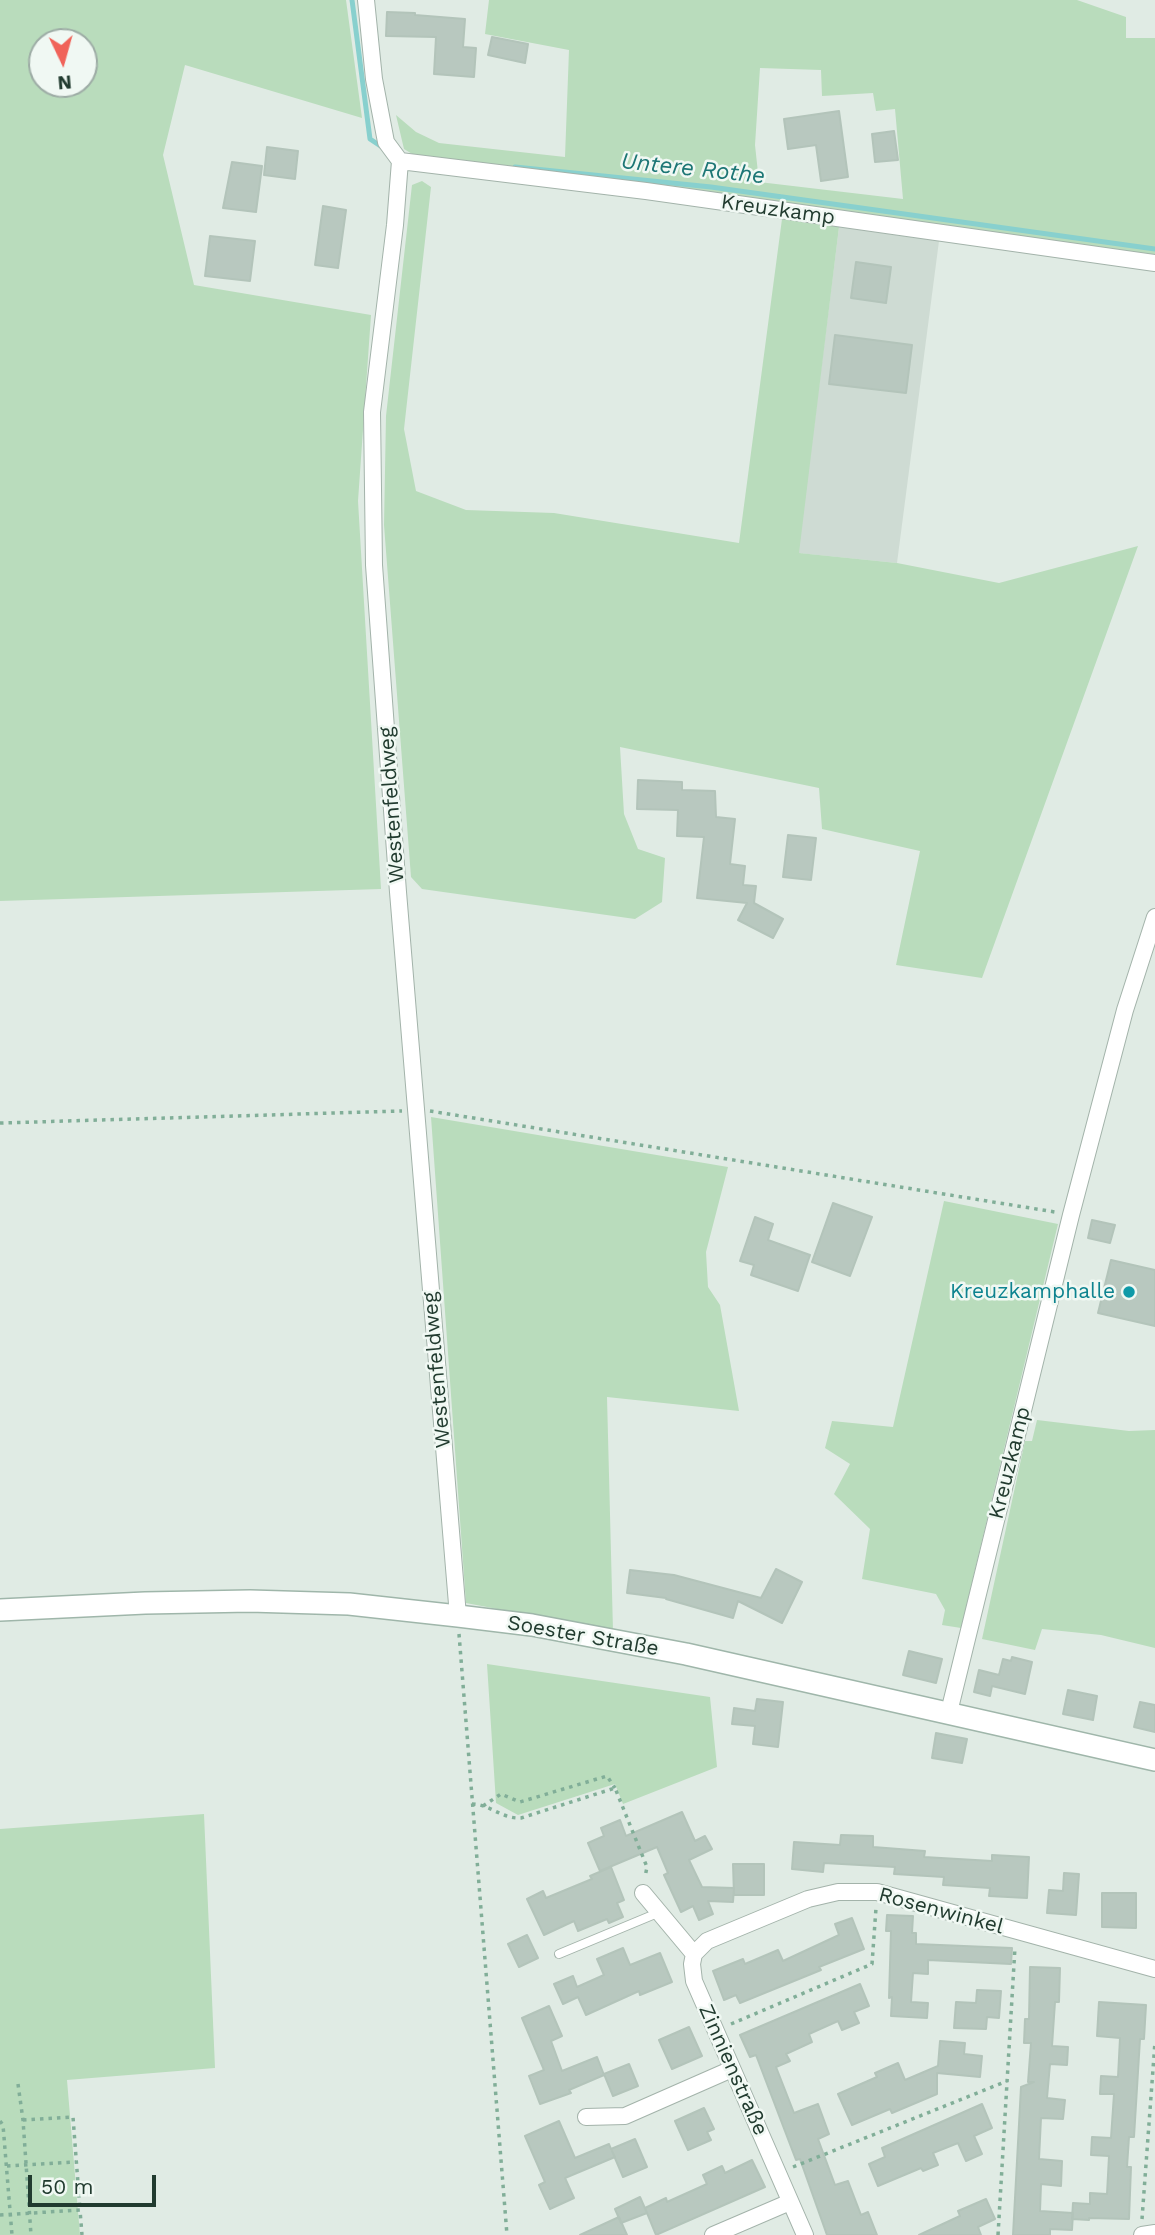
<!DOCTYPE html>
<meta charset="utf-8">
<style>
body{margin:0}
#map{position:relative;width:1155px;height:2235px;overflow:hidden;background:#e0ebe4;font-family:"Work Sans",sans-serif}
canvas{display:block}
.north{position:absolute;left:28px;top:28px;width:70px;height:70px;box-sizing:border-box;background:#f0f8f3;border:2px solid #9daca5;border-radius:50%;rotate:175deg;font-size:19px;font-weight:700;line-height:28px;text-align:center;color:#213b2f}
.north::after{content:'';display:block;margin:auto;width:24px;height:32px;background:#f06359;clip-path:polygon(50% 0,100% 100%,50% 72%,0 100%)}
.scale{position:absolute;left:28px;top:2175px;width:128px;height:32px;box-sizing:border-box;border:4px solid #213b2f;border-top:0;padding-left:9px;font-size:21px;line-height:24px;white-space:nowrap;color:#213b2f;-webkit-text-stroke:5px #f0f8f3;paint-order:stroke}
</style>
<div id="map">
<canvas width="1155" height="2235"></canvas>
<div class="north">N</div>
<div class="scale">50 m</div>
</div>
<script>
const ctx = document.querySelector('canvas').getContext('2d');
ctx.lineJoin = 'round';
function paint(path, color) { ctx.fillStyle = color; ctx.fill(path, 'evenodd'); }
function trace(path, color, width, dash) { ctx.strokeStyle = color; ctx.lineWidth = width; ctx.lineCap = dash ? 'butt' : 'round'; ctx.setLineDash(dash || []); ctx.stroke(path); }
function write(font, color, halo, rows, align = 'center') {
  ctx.font = font + ' "Work Sans",sans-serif'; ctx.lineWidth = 5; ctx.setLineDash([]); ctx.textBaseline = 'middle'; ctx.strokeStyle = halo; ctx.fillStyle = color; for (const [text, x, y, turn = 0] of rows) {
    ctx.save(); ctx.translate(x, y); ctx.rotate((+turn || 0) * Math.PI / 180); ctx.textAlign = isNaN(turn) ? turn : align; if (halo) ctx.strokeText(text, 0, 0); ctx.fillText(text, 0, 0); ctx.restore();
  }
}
paint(new Path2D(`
 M839 227 939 241 897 563 798 553Z`), '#cedbd3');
paint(new Path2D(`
 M0 0H346L362 118 185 65 163 155 194 285 371 315 358 501 381 889 0 901ZM42 42H84V84H42Z
 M489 0H1077L1126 17V38H1155V256L417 157 404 149 396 115 416 132 439 143 565 157 569 50 485 34ZM760 68 821 70 822 96 873 93 876 111 895 109 903 199 759 182 755 145Z
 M422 181 431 187 404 429 416 491 466 510 554 513 739 543 782 219 839 227 799 553 897 563 999 583 1138 546 982 978 896 965 920 851 822 829 819 788 620 747 624 814 638 849 665 858 662 902 635 919 422 889 411 877 384 525 386 416 412 185Z
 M431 1117 728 1167 706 1252 708 1287 720 1305 739 1411 607 1397 613 1631 466 1603Z
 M944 1201 1058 1224 961 1628 942 1625 945 1610 936 1594 862 1579 870 1529 834 1494 850 1464 825 1448 832 1421 893 1427Z
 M1037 1420 1129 1431 1155 1430V1648L1101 1635 1042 1629 1035 1650 982 1639 1025 1441H1032Z
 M487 1664 710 1697 717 1767 623 1804 615 1784 518 1815 496 1803Z
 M204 1814 215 2068 67 2080 80 2235H0V1829Z`), '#b9dcbc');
trace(new Path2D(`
 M352 0 370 139 382 147
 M515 167 711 187 1155 249`), '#88d0ce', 5);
const building = new Path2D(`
 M387 12 415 13V15L465 19 463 47 476 48 474 77 434 74 436 37 386 36Z
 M492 37 528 44 525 63 488 55Z
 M839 111 848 177 821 181 816 145 788 149 784 119Z
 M894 131 898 160 875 162 872 134Z
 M267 147 298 151 295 179 264 175Z
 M232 162 262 166 256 212 223 208Z
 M323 206 346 210 338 268 315 265Z
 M210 236 255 241 250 281 205 276Z
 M856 262 891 267 886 303 851 298Z
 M835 335 912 345 906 393 829 384Z
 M638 780 682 782V790L715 791 716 817 735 819 730 864 745 866 743 885 756 886 754 903 783 919 773 938 738 920 747 903 697 898 704 837 677 836 678 810 637 809Z
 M788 835 816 838 811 880 783 877Z
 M833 1203 872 1217 850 1276 812 1262Z
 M755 1217 773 1224 768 1240 810 1255 798 1291 751 1275 754 1265 740 1261Z
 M1092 1220 1115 1225 1110 1243 1088 1238Z
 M1111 1260 1155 1270V1326L1098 1313Z
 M776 1569 802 1582 782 1623 738 1601 733 1618 666 1599V1598L627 1593 630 1570 674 1575 761 1598Z
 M909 1651 942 1659 936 1683 903 1675Z
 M1012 1657 1032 1662 1025 1694 992 1686 990 1696 974 1692 979 1670 999 1675 1003 1659 1011 1661Z
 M1068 1690 1097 1696 1093 1720 1063 1714Z
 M757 1699 783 1702 778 1747 753 1744 755 1726 732 1724 734 1708 755 1711Z
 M1140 1702 1155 1705V1732L1134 1727Z
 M936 1733 967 1739 962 1763 932 1758Z
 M682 1812 695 1841 705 1836 712 1849 689 1860 702 1887 734 1888 733 1902 708 1901 713 1914 699 1920 693 1906 681 1912 664 1875 668 1873 657 1847 600 1871 588 1843 604 1836 601 1828 620 1820 626 1836Z
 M841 1835 873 1836V1847L925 1851 924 1857 992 1861V1855L1029 1857 1027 1898 989 1896 990 1888 943 1885 944 1877 894 1874 895 1867 824 1863 823 1872 792 1869 794 1842 840 1845Z
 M733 1864H764V1895H734Z
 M611 1867 624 1900 617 1903 623 1917 609 1923 607 1919 578 1931 574 1921 544 1935 527 1899 543 1891 546 1898 592 1879 590 1876Z
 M1064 1873 1079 1874 1076 1915 1047 1913 1049 1890 1063 1891Z
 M1102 1893H1136V1928L1102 1927Z
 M887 1915 913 1916 912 1933H916V1944L1012 1948 1011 1964 928 1960V1974L913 1973 911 2002 928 2003 927 2018 891 2016 892 1997 889 1998 891 1931H886Z
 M852 1918 864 1949 819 1967 821 1970 740 2003 736 1995 724 2000 713 1971 743 1959 745 1964 778 1950 783 1961 839 1935 835 1924Z
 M527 1935 538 1958 519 1967 508 1944Z
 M623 1948 630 1965 660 1953 672 1982 640 1995 639 1991 586 2015 578 1997 563 2004 554 1984 573 1976 577 1987 604 1975 597 1959Z
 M1030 1967 1060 1968 1059 2002H1055L1052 2046 1068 2047 1067 2065 1050 2064 1047 2098 1065 2100 1063 2119 1041 2118 1039 2159 1062 2161 1061 2186 1041 2184 1040 2211 1073 2213 1072 2230 1050 2229V2235H1013L1021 2087 1034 2082H1028L1031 2043H1024L1025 2019H1029Z
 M860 1984 869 2006 854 2012 859 2023 842 2030 838 2021 809 2034 812 2042 786 2054 790 2061 776 2067 794 2113 818 2104 829 2134 818 2139 835 2185 848 2181 861 2215 868 2212 877 2235H827L800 2159 796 2160 756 2055 750 2057 740 2035Z
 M977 1990 1001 1991 999 2018 987 2017 986 2029 954 2028 956 2002 976 2003Z
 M1099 2002 1146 2005 1144 2039H1140L1134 2137H1129L1127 2167H1131L1129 2219 1089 2218V2220L1072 2219 1073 2203 1090 2204V2193L1107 2194 1109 2156 1091 2155 1092 2137 1111 2138 1114 2094H1100L1101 2076 1118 2077 1120 2038 1097 2036Z
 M549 2006 562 2036 551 2041 562 2071 597 2057 604 2075 569 2090 571 2093 540 2104 529 2076 544 2070 522 2018Z
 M689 2027 702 2056 672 2069 659 2040Z
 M940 2041 965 2043 964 2054 982 2056 980 2077 937 2073V2094L892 2113 890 2109 852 2125 838 2094 877 2077 875 2073 898 2063 905 2080 938 2066Z
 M629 2064 638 2086 613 2096 604 2074Z
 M982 2104 992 2128 974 2136 982 2154 966 2161 958 2143 933 2153 938 2165 923 2171 921 2168 878 2186 869 2164 885 2157 882 2148Z
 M704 2108 714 2129 707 2132 711 2140 688 2150 675 2121Z
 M559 2121 575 2158 609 2144 611 2149 635 2139 647 2167 623 2177 612 2151 615 2157 565 2178 574 2198 550 2209 539 2185 545 2182 525 2136Z
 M752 2160 765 2187 656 2235 645 2208 666 2198 667 2202 707 2184 703 2175 722 2166 725 2173Z
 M640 2197 647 2213 621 2223 615 2209Z
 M986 2199 995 2219 978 2227 981 2235H919L960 2216 958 2211Z
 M619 2217 627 2235H580Z`);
paint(building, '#b8c8bf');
trace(building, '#b3c4ba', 2);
const service = new Path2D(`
 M559 1954 660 1912`);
const minor = new Path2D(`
 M366 0 374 79 386 142 400 161 395 225 372 412 374 565 398 892 458 1616
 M400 161 646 191 1155 263
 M949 1712 1071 1215 1125 1010 1155 917
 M643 1893 694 1954 692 1964 694 1981 805 2235
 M694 1954 707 1941 808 1899 838 1892H877L1155 1969
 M586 2117 625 2116 732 2069
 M713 2235 790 2202
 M1142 2235 1155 2233`);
const secondary = new Path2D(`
 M0 1610 145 1603 250 1601 349 1604 458 1616 532 1625 686 1654 1155 1760`);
trace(service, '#a3b3aa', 10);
trace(minor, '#a3b3aa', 18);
trace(secondary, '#9fb6aa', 24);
trace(new Path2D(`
 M430 1111 1055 1212
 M0 1123 402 1111
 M459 1634 507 2235
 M472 1804C490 1804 501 1819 521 1818L615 1788 647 1867 645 1877
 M483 1806 501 1794 520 1802 607 1776 615 1788
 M731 2024 872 1964 876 1908
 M18 2084 23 2120 31 2235
 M23 2120 73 2117 80 2210
 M0 2121 3 2125 12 2235
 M7 2166 76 2162
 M793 2167 1007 2081
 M0 2215 80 2210 82 2235
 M1142 2219 1155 2042
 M998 2235 1015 1947`), '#81ae98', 3.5, [3.5, 5]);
trace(service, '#fff', 8);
trace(minor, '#fff', 16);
trace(secondary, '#fff', 21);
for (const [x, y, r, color] of [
 [1129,1292,7,"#0f9aa8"]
]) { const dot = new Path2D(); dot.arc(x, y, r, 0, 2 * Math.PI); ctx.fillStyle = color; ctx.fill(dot); trace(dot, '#f0f8f3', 2.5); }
write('21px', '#213b2f', '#f0f8f3', [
 ["Kreuzkamp",778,210,8],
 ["Westenfeldweg",392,805,-94],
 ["Westenfeldweg",437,1370,-95],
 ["Kreuzkamp",1010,1463,-76],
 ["Soester Straße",583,1636,10],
 ["Rosenwinkel",941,1911,15],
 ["Zinnienstraße",733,2070,66]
]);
write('21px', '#0d838f', '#f0f8f3', [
 ["Kreuzkamphalle",1115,1292]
], 'right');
write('italic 23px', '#1c7675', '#f0f8f3', [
 ["Untere Rothe",693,169,6]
]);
</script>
